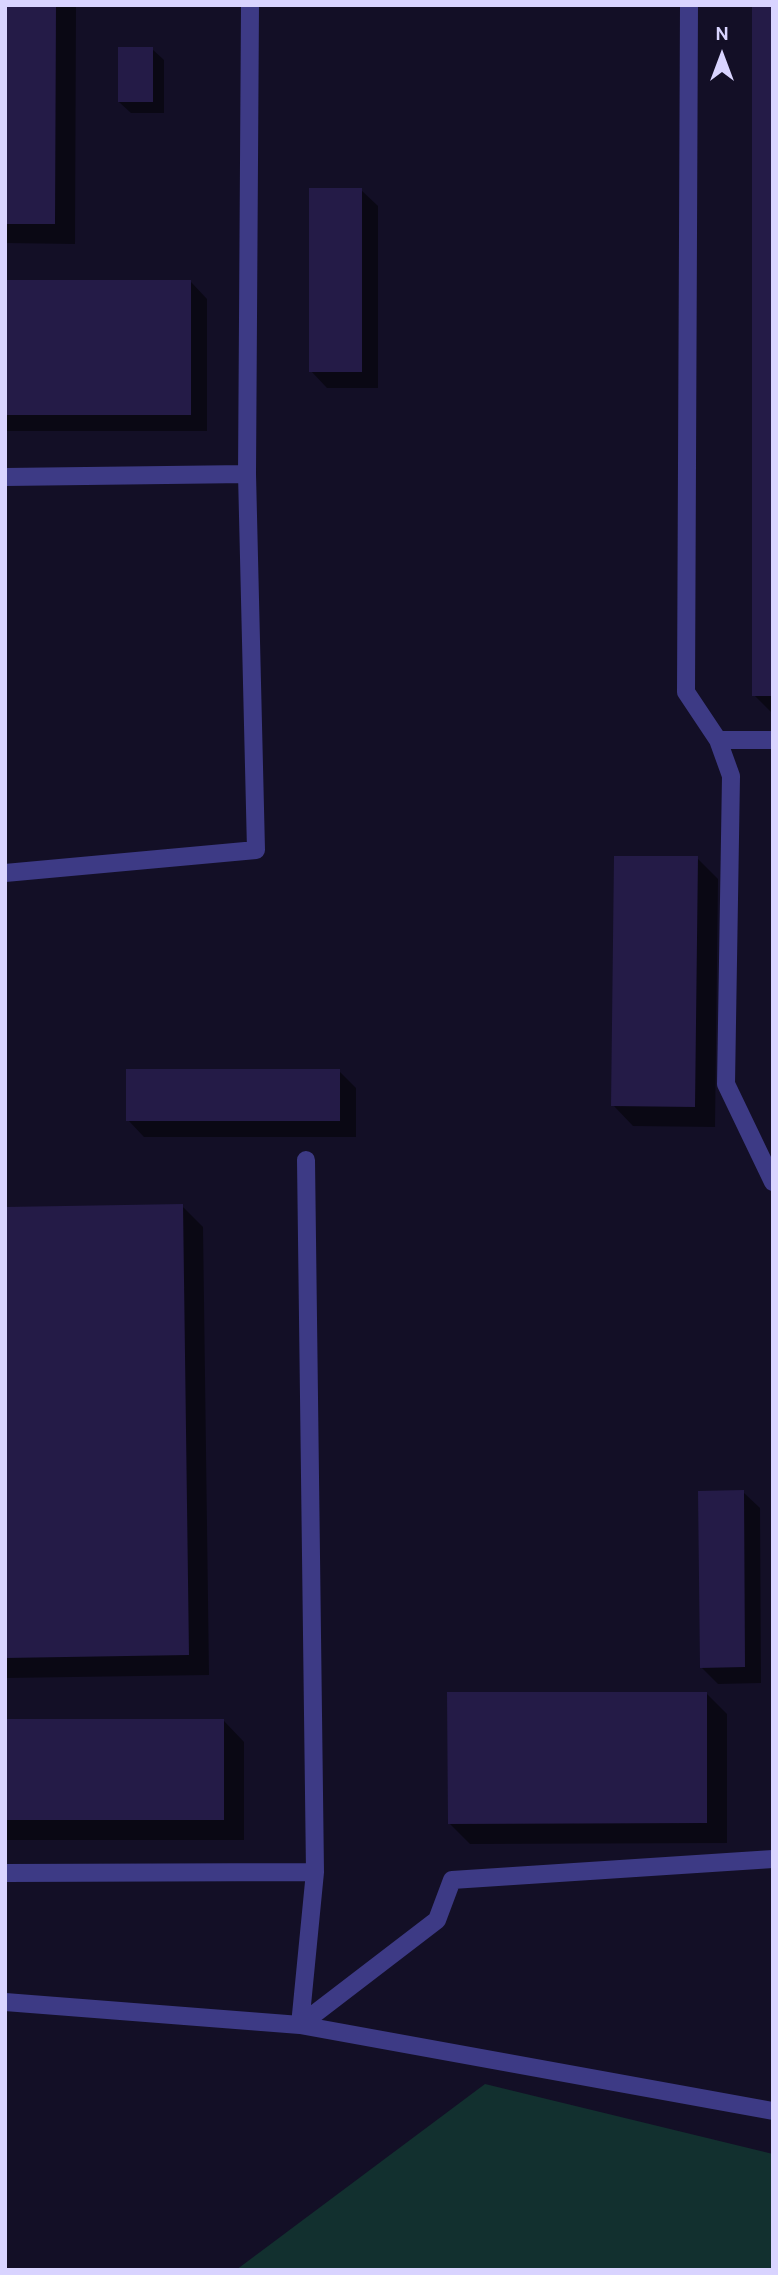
<!DOCTYPE html>
<style>
body{margin:0}
#map{position:relative;width:778px;height:2275px;overflow:hidden;background:#130f26;font-family:Overpass,sans-serif}
canvas{display:block}
.frame{position:absolute;inset:0;border:7px solid #d9d4ff;pointer-events:none}
.north{position:absolute;left:687px;top:21px;width:70px;height:70px;-webkit-text-stroke:5px #130f26;paint-order:stroke;rotate:0deg;font-size:19px;font-weight:700;line-height:28px;text-align:center;color:#d9d4ff}
.north::after{content:'';display:block;margin:auto;width:24px;height:32px;background:#d9d4ff;clip-path:polygon(50% 0,100% 100%,50% 72%,0 100%)}
</style>
<div id="map">
<canvas width="778" height="2275"></canvas>
<div class="frame"></div>
<div class="north">N</div>
</div>
<script>
const ctx = document.querySelector('canvas').getContext('2d');
ctx.lineJoin = 'round';
function paint(path, color) { ctx.fillStyle = color; ctx.fill(path, 'evenodd'); }
function trace(path, color, width, dash) { ctx.strokeStyle = color; ctx.lineWidth = width; ctx.lineCap = dash ? 'butt' : 'round'; ctx.setLineDash(dash || []); ctx.stroke(path); }
paint(new Path2D(`
 M485 2084 773 2154V2270H236Z`), '#12302f');
paint(new Path2D(`
 M5 5H76L75 244 5 243Z
 M773 5V712H771L754 695Z
 M152 49 164 60V113H131L119 102Z
 M361 190 378 206V388H327L311 371Z
 M5 282H191L207 299V431H5Z
 M697 858 718 879 715 1127 633 1126 613 1105Z
 M339 1071 356 1088V1137H144L128 1120Z
 M182 1206 203 1227 209 1675 5 1678V1209Z
 M743 1492 760 1508 761 1683 718 1684 701 1667Z
 M706 1693 727 1714V1843L470 1844 449 1823Z
 M5 1720 224 1721 244 1742V1840H5Z`), '#0007');
paint(new Path2D(`
 M5 5H56L55 224H5Z
 M752 5H773V696H752Z
 M118 47H153V102H118Z
 M309 188H362V372H309Z
 M5 280H191V415H5Z
 M614 856H698L695 1107 611 1106Z
 M126 1069H340V1121H126Z
 M183 1204 189 1655 5 1658V1207Z
 M744 1490 745 1667 700 1668 698 1491Z
 M447 1692H707V1823L448 1824Z
 M5 1719H224V1820H5Z`), '#241b47');
trace(new Path2D(`
 M689 5 686 692 718 740 731 776 726 1084 773 1182
 M5 477 247 474
 M718 740H773
 M5 873 256 850 247 474 250 5
 M306 1160 315 1872 300 2025 437 1920 452 1880 773 1859
 M5 1873 315 1872
 M5 2002 300 2025 773 2111`), '#3d3a85', 18);
</script>
